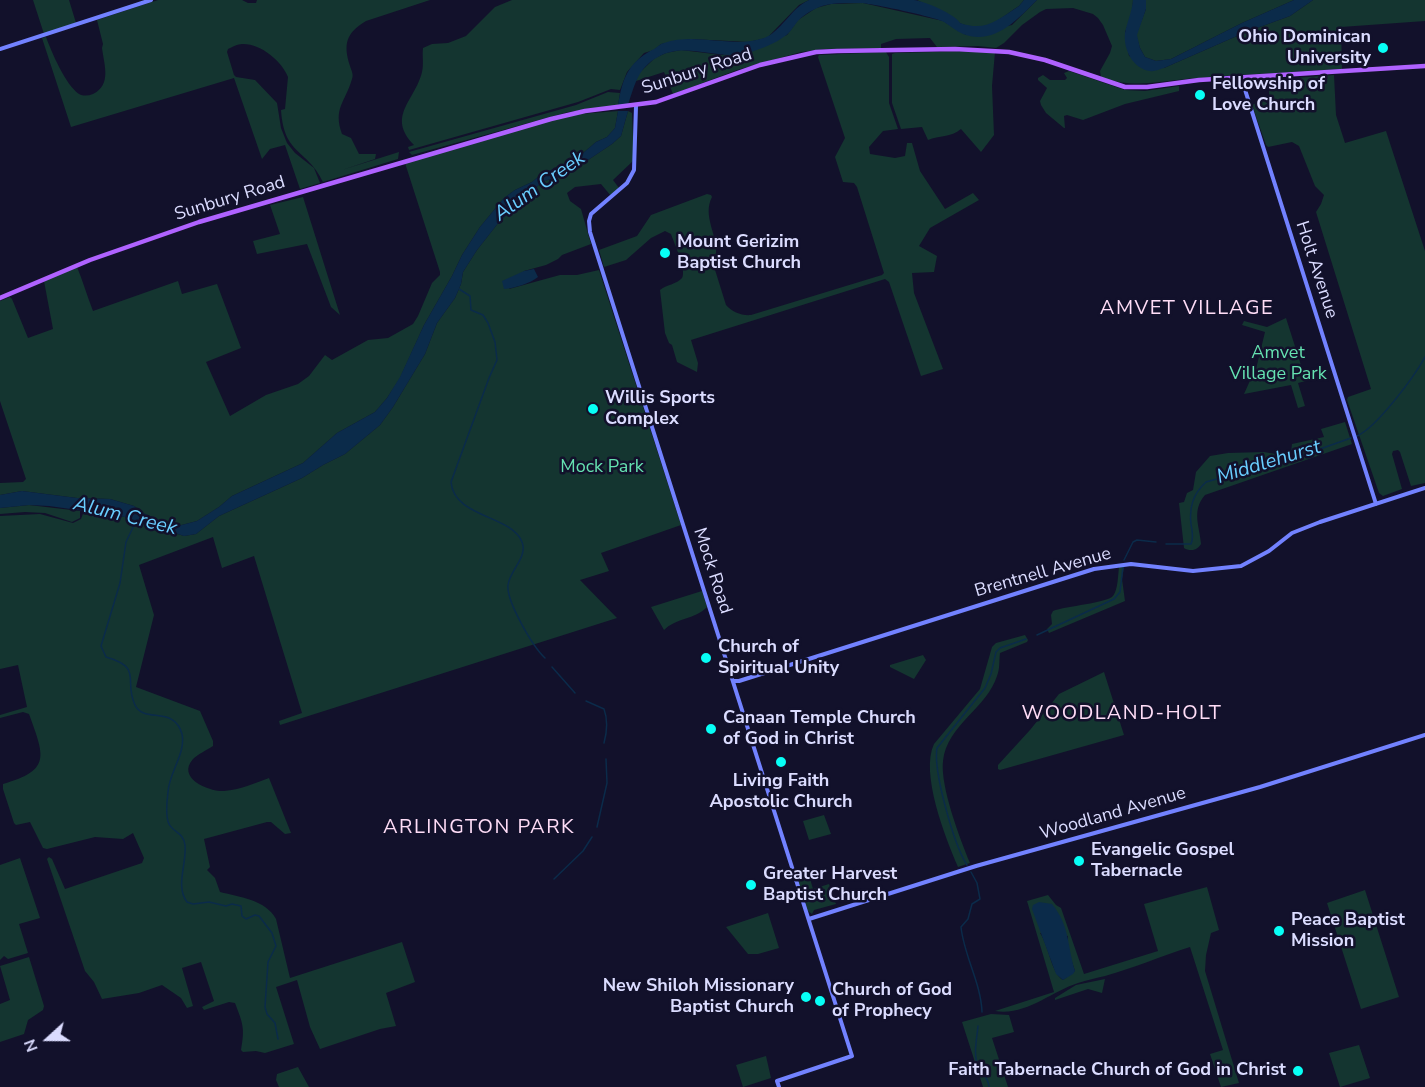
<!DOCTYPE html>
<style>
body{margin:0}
#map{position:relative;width:1425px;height:1087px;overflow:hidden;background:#12112b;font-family:"Nunito Sans",sans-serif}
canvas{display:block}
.north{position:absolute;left:18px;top:1009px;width:60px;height:60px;-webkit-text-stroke:4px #12112b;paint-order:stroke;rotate:249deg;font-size:16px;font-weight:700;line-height:24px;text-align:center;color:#dbdcff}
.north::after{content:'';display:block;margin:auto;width:21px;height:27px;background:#dbdcff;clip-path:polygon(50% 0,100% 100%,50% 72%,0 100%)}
</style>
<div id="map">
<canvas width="1425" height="1087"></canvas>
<div class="north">N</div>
</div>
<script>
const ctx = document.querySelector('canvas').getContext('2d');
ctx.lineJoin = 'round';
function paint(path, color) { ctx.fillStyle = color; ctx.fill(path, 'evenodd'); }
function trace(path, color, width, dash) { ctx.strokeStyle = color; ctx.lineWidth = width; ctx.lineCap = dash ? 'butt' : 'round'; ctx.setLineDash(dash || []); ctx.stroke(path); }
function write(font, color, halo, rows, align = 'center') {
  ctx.font = font + ' "Nunito Sans",sans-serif'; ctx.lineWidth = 5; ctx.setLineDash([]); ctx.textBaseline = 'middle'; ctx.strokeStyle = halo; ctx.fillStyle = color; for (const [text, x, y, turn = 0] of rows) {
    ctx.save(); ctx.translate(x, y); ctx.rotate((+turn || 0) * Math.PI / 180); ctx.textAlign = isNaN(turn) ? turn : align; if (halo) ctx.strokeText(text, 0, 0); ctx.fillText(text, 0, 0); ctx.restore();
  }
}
paint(new Path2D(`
 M33 0H69L76 23 44 34Z
 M158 0H242L248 3H256L257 0H430L366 21C346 33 343 44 350 66 351 70 354 74 352 79 345 103 333 108 342 134L351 138 359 154H376L375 159 342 170 399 152 398 159 323 182C307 148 284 156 281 110L285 109 288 77C282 61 260 43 242 44 238 44 232 47 228 49L227 52 234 75 236 77 255 80 277 103 281 128 287 143 295 153 314 168 320 183 300 189 285 145 270 149 262 159 234 78 71 127 42 38 46 37C52 53 65 84 79 94 83 96 88 96 93 94 112 85 104 64 102 48L103 44 97 20Z
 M512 0H809L799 5 767 38 748 42 691 39 661 44 654 50 644 53 627 72 620 90 611 89 578 102 409 150 408 147 414 145C386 116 415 101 422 72 424 64 422 56 423 48L432 44 448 43 466 36 495 7Z
 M917 0H1024L1019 6C1009 12 995 25 982 27 964 31 934 8 917 0Z
 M1037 0H1133L1132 15 1125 32 1129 56 1164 68 1246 32 1290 16 1313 0H1425V21L1341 27 1342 69C1294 72 1246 74 1198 78 1162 80 1136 90 1101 77L1100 71 1110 53 1112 46 1103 25 1098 18 1093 14 1073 8 1046 9 1040 12 1022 25 1004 43 996 48 978 46 937 47 930 38 896 39 881 44V48L825 49 801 52 737 70 673 94 664 72 636 81 637 75 655 58 666 53 681 50 722 55 787 35 798 20 816 8 831 4 863 3 943 21 966 35 1012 25Z
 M1146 0H1294L1242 23 1171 59 1156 61 1145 57 1140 48 1136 35 1146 9Z
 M971 51 995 52 992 86 994 135 981 152 961 129C951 138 939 135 928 140L922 127 901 129 892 103V54L895 53Z
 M886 52 889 57V103L898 129 883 131 869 147 870 154 895 158 905 156 907 143H912L920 171 945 209 973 193 979 200 930 228 919 246 937 256 934 272 912 273 914 293 943 369 921 376 889 282 885 279 691 340 698 363 697 372 677 362 672 345 669 343 665 333 660 290C666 285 677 284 682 278 687 271 674 243 671 234L665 231 651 238 626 260 604 267 599 250 637 236 651 215 707 194 711 195 712 197C702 216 718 235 716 255L711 257 726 305C732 312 742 316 751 315L882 275 884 273 857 187 854 183 843 182 835 157 845 138 818 57 819 55Z
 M1069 71 1125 90 1145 91 1179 86V91L1125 104 1083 120 1067 115 1064 116 1065 128H1064L1046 113 1041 105 1040 101 1047 88 1038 80V78L1043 75 1050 80H1065L1067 78 1064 73Z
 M1334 75 1336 115 1345 143 1386 131 1425 251V483L1411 486 1400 452 1398 450 1393 451 1392 454 1402 489 1383 496 1379 493 1347 400 1348 397 1371 389 1316 212 1321 204 1324 195 1315 186 1299 146 1292 142 1268 147 1266 145 1252 105 1269 97V80Z
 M608 92 620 93 618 106 568 112 412 155 409 152 576 105Z
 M618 111 615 128 607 137 596 142 582 154 567 164 543 173 532 182 515 190 504 198 480 227 462 255 452 276 424 325 400 378 387 398 375 412 337 433 303 463 232 496 219 507 197 521 174 527 143 513 134 506 110 499 77 498 22 491 0 495V483L23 482 26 479 0 401V301L10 297 12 299 28 338 53 329 44 281 77 267C83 281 87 296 93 311L178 281 182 294 217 284 241 348 206 362 230 416 266 395 298 384 309 376 325 355 332 360 368 340 388 338 413 324 418 316 432 283 440 275V272L405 163 556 119 580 114Z
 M628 111 632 113 634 160 613 180 619 188 611 196 601 184 575 187 567 193 570 201 581 209 591 244 562 255 558 259 546 265 524 271 509 289 560 275H577L599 270 681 525 601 553 609 571 580 580 617 618 280 725 279 721 302 713 254 556 222 568 213 537 139 565 154 615 136 687 200 711 213 741V746C207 750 198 754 193 759 176 778 209 792 224 791 240 790 255 783 269 778L291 833 285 834 271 822H267L204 839 210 867 207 870 215 878 220 892C240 897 266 900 276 919L290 978 402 942 415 982 386 993 396 1026 380 1029 320 1049 310 1027 297 980 276 987 294 1044 265 1053 256 1051 243 1052 241 1050C245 1028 243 1024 235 1003L229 1002 204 1010 202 1007 214 1001 201 962 182 968 193 1006 187 1008 181 998 162 985 139 993 102 999 94 982 85 971 47 859 49 857 52 859 65 889 142 863 144 858 133 833 123 839 95 837 47 849 43 848 30 822 16 825 14 823 3 789V784C52 770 44 756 29 714L23 712 0 718V715L27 707 18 665 0 669V516L40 514 73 523 81 519 84 511 125 517 184 536 196 534 219 516 302 478 323 465 345 454 380 425 393 407 425 354 437 323 455 298 461 284 463 272 477 250 499 222 542 182 570 172 612 144 621 136Z
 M303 197 340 315 331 307 307 244 257 254 253 241 280 234 270 205Z
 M1286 318 1306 381 1298 383 1305 406 1298 408 1291 385 1244 394 1257 365 1265 332 1242 325 1244 321 1267 327Z
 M1345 422 1352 444 1205 495C1191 511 1200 527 1201 544 1198 550 1190 552 1184 548L1179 503 1184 502 1187 493 1193 490 1196 472 1210 456 1228 453 1264 452 1281 455 1291 453 1292 444 1324 437 1321 429Z
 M29 505 80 511V518L72 522 45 513 25 512 0 514V508Z
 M1119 567H1124L1122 579 1125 601 1049 633 1047 629 1052 624 1051 615 1053 611C1066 606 1107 603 1113 596 1118 590 1118 575 1119 567Z
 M702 591 707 607C696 619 676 618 664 630L651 607Z
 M1025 635 1028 640 1027 642 1000 653C999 661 1000 669 997 676 987 708 947 725 943 761 940 786 960 839 970 863L958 867C945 837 920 773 934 744L980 689 992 647 996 643Z
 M923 655 926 660 914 679 890 667V665Z
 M1104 672 1124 735 1000 770 998 769V765L1030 730 1059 694Z
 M824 815 831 834 809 840 803 821Z
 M20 858 40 918 19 924 28 953 8 959 4 956 0 960V865Z
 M807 868 813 889 829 884 836 904 814 910 812 914 808 911 796 874Z
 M1207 887 1219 930 1211 933 1206 955 1205 971 1239 1083 1221 1087 1210 1054 1223 1050 1190 947C1161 956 1134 968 1105 976 1096 978 1087 980 1078 983 1050 992 1026 1016 995 1011L1054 992 1027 901 1048 895 1056 905 1061 908 1084 974 1158 951 1144 904ZM1040 933 1068 936V950L1075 971 1063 980C1051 973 1049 946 1040 933Z
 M1365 890 1399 997 1361 1009 1327 903Z
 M768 913 779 948 758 954H748L726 927Z
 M29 957 44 1006 43 1010 28 1020 24 1034 0 1042V1004L10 1000 0 966Z
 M1105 979 1102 993 1088 989 1055 1000V998L1076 985Z
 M991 1014 1009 1015 1014 1032 992 1038 1008 1087H983L962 1022Z
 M1359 1045 1370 1078 1340 1087 1329 1053Z
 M766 1056 771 1078 743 1087 736 1065Z
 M298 1067 309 1087H279L276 1080 277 1074Z`), '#143530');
paint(new Path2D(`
 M809 0C844 0 880 0 914 0 924 1 955 14 960 23 986 32 997 20 1019 6L1024 0H1037C1018 19 994 46 963 34 956 31 951 26 944 22 936 17 870 3 860 3 845 3 828 2 815 9 809 12 801 17 797 22 793 27 790 33 785 36 775 44 760 49 748 53 718 61 686 41 658 57 638 68 635 84 628 105L618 106C622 79 628 63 652 50 657 48 659 44 664 43 697 32 732 49 764 38 780 33 791 8 809 0Z
 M1133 0H1146V9L1137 35 1140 48 1145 57 1156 61 1171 59 1242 23 1294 0H1313L1290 16 1246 32 1164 68C1160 69 1154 72 1150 71 1133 69 1123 49 1125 33 1127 22 1132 12 1133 0Z
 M618 111H628L621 136 612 144 570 172 542 182 499 222 477 250 463 272 461 284 455 298 437 323 425 354 393 407 380 425 345 454 323 465 302 478 219 516 196 534 184 536 125 517 92 512 49 506 29 505 0 508V495L22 491 77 498 110 499 134 506 143 513 174 527 197 521 219 507 232 496 303 463 337 433 375 412 387 398 400 377 424 325 452 276 462 255 480 227 504 198 515 190 532 182 543 173 567 164 582 154 596 142 607 137 615 128Z
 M534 269 538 277C529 284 515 288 504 289L502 281 524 271Z
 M1039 902 1052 904C1070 926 1067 945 1075 971L1073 974 1063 980 1056 974 1032 909 1033 905Z`), '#0b2b4a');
trace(new Path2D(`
 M459 289 470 296 471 310 483 315 488 323 495 342 497 360 489 378 451 482C454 518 512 515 522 542 528 557 510 570 508 585 506 601 533 647 545 658
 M1357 436C1377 427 1414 377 1425 357
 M136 521 126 542 120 583 101 646 106 657C144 668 123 680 135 705 144 724 174 705 182 734 186 754 169 772 168 792 167 800 165 816 169 824 173 832 184 833 185 845 187 864 175 886 187 902L193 904 209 902 226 906 232 904 241 906 242 916 246 919 255 915 259 916 272 933 276 946 268 962 265 1007 267 1014 275 1023 278 1039
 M1166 544H1191C1194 537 1192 531 1191 524 1189 507 1193 494 1206 482L1306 454 1351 438
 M1124 560 1133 542 1137 540 1156 542
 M1037 635 1114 599 1120 592 1123 567
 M552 667 575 693
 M586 701 604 709C608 720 607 732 604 743
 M597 827 607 783 606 759
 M967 865C954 845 933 771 937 748L985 688 991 674 996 652 1000 648 1026 639
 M971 872 977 883 980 899 972 904 968 919 961 927C964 956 981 983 982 1012
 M554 879 583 851 592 837
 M978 1026C977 1038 973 1054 978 1066 981 1075 988 1075 989 1087`), '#0b2b4a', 1.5);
trace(new Path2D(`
 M0 49 151 0
 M1241 77 1376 504
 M636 106 634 170 627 183 591 214 589 221 590 232 852 1056 777 1081 779 1087
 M733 681H739L1094 569 1131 564 1193 571 1241 566 1269 551 1292 533 1320 522 1425 488
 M809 919 976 866 1260 787 1425 735`), '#7282ff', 4);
trace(new Path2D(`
 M0 298 90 260 199 222 551 119 585 111 656 102 760 65 816 52 837 51 955 49 1009 52 1045 60 1125 87H1147L1199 80 1425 66`), '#af62ff', 4.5);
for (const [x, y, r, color] of [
 [1383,48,6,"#07fff6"],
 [1200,95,6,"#07fff6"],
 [665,253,6,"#07fff6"],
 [593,409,6,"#07fff6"],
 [706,658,6,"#07fff6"],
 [711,729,6,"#07fff6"],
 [781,762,6,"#07fff6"],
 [1079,861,6,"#07fff6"],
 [751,885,6,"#07fff6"],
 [1279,931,6,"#07fff6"],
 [806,997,6,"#07fff6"],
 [820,1001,6,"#07fff6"],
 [1298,1071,6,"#07fff6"]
]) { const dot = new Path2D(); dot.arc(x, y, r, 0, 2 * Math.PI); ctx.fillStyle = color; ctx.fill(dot); trace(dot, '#12112b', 2); }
write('bold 18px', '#dbdcff', '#12112b', [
 ["Ohio Dominican",1371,38,"right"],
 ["University",1371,59,"right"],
 ["Fellowship of",1212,85],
 ["Love Church",1212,106],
 ["Mount Gerizim",677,243],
 ["Baptist Church",677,264],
 ["Willis Sports",605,399],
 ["Complex",605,420],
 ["Church of",718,648],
 ["Spiritual Unity",718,669],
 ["Canaan Temple Church",723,719],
 ["of God in Christ",723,740],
 ["Living Faith",781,782,"center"],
 ["Apostolic Church",781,803,"center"],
 ["Evangelic Gospel",1091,851],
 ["Tabernacle",1091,872],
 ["Greater Harvest",763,875],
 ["Baptist Church",763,896],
 ["Peace Baptist",1291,921],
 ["Mission",1291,942],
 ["New Shiloh Missionary",794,987,"right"],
 ["Baptist Church",794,1008,"right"],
 ["Church of God",832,991],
 ["of Prophecy",832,1012],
 ["Faith Tabernacle Church of God in Christ",1286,1071,"right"]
], 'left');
write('18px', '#dbdcff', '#12112b', [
 ["Sunbury Road",697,72,-18],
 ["Sunbury Road",230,199,-17],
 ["Holt Avenue",1316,270,72],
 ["Mock Road",712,571,72],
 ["Brentnell Avenue",1043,573,-16],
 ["Woodland Avenue",1113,814,-16]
]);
write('18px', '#65e2b1', '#12112b', [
 ["Amvet",1278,354],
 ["Village Park",1278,375],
 ["Mock Park",602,468]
]);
write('italic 20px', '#69ceff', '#12112b', [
 ["Alum Creek",540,187,-35],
 ["Middlehurst",1269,463,-17],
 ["Alum Creek",125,517,14]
]);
ctx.letterSpacing = '1.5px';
write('20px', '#ffddf7', '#12112b', [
 ["AMVET VILLAGE",1187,309],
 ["WOODLAND-HOLT",1122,714],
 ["ARLINGTON PARK",479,828]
]);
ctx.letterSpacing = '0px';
</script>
